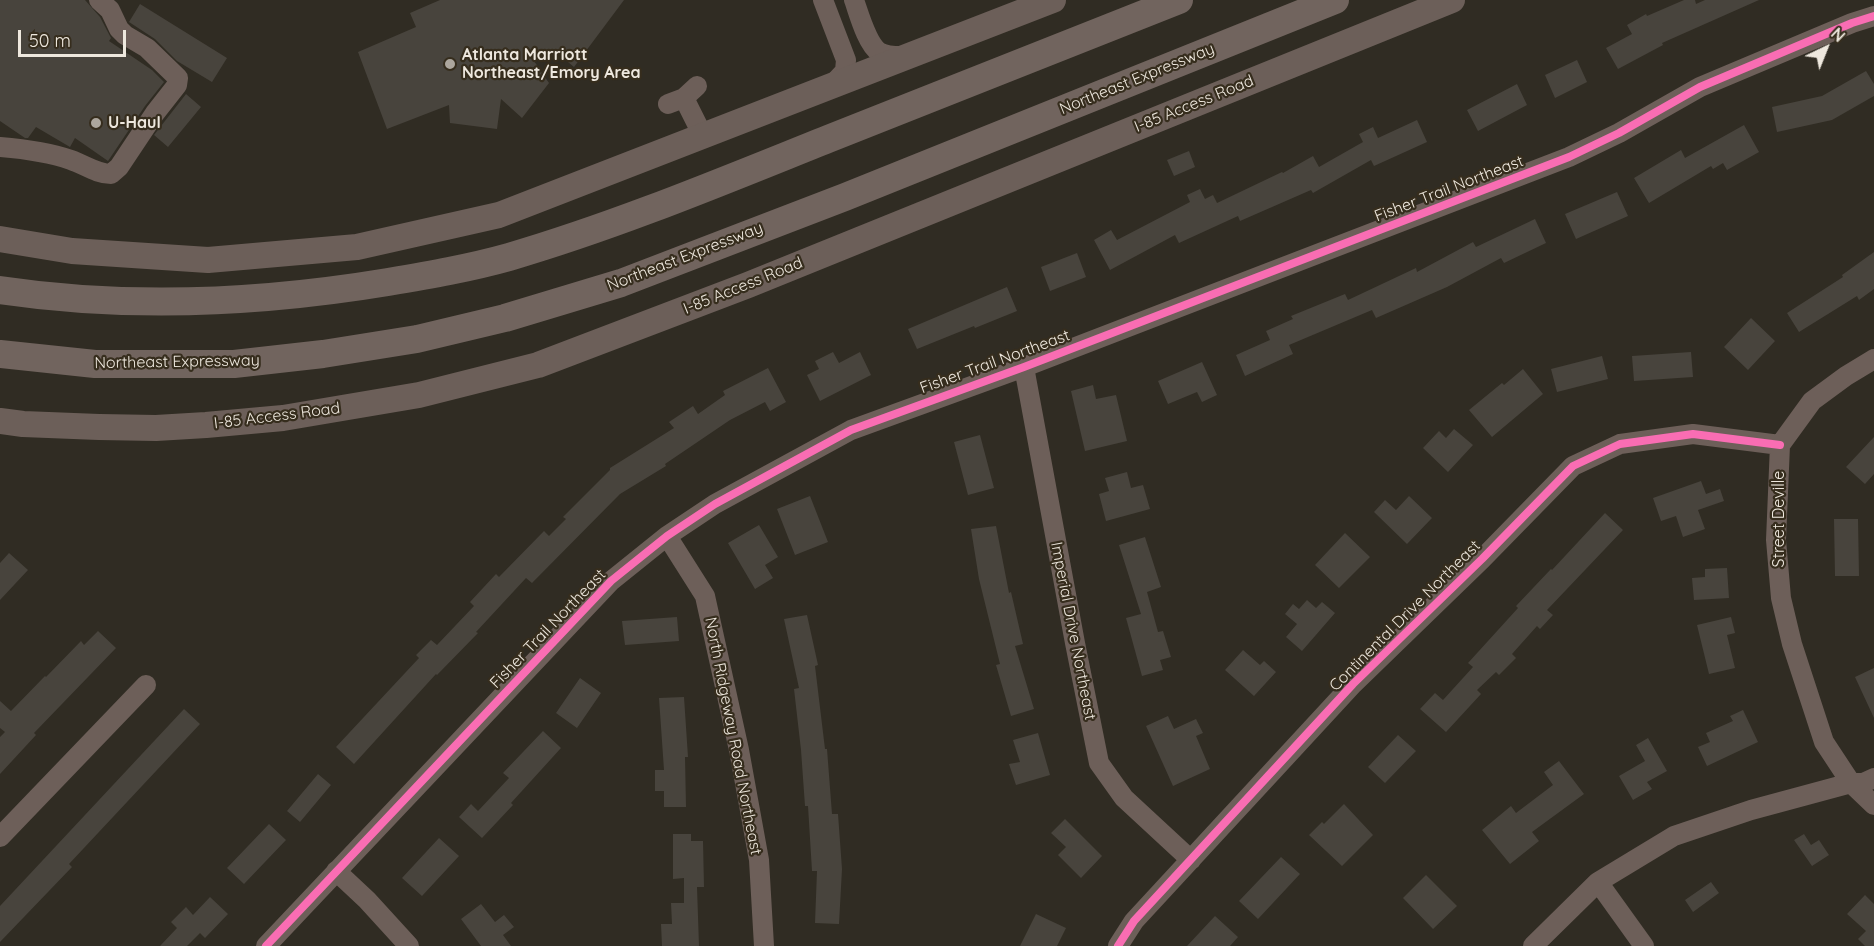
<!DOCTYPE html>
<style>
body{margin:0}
#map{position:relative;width:1874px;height:946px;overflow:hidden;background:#302c23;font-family:Quicksand,sans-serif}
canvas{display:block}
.north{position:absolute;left:1796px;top:18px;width:60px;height:60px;-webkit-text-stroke:4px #362d1d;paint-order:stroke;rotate:43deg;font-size:16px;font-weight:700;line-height:24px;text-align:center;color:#eee8de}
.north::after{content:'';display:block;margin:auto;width:21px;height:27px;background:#eee8de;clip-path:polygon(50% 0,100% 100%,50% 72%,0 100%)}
.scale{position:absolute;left:18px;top:30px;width:108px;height:27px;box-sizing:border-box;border:3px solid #eee8de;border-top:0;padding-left:8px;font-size:18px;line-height:21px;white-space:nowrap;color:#eee8de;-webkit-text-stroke:4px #362d1d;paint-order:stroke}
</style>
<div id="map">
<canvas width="1874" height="946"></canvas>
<div class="north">N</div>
<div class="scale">50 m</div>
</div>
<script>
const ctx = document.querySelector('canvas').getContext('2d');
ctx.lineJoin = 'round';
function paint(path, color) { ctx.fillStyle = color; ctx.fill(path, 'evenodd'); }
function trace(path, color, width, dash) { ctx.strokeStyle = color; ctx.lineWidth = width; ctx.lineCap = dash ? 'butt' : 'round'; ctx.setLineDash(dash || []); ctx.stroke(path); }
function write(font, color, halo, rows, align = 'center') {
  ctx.font = font + ' Quicksand,sans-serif'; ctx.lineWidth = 4.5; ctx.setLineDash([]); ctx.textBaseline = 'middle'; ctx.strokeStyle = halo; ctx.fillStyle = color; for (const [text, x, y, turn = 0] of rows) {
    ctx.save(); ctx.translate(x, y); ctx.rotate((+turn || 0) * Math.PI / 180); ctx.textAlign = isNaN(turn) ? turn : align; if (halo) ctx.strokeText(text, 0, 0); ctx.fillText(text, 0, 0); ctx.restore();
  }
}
paint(new Path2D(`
 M0 0H85L100 17 111 38 109 41 152 70 164 82 145 106 108 161 75 138 70 147 36 127 28 138H25L0 121Z
 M440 0H624L574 67 556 52 534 61 549 83 522 118 501 99 497 129 450 123 449 105 387 129 358 52 416 27 410 13Z
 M1684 0H1695L1696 4 1705 0H1759L1662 43 1663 45 1618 69 1606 48 1632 34 1627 25 1646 14 1647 16Z
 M140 4 227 58 212 82 177 61 155 39 129 22Z
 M1577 60 1587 82 1555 98 1545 75Z
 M1866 71 1874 84V96L1832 120 1777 132 1772 107 1822 96Z
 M1517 84 1527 105 1478 131 1467 110Z
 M186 94 201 107 168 147 154 135Z
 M1417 120 1427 142 1374 166 1371 160 1313 193 1311 190 1240 221 1238 216 1179 243 1175 235 1110 270 1094 240 1111 230 1117 240 1190 202 1187 195 1200 189 1205 199 1213 195 1217 203 1282 172 1283 173 1313 156 1319 167 1363 142 1359 134 1373 127 1378 138Z
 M1744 125 1759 152 1727 170 1723 163 1713 169 1711 166 1649 203 1634 178 1681 150 1685 158Z
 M1189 151 1195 167 1174 176 1167 160Z
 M1617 192 1628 216 1576 239 1565 214Z
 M1535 219 1546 243 1504 263 1501 258 1447 287 1376 318 1372 310 1289 345 1293 354 1245 376 1236 355 1270 340 1266 331 1293 319 1291 316 1345 294 1348 300 1416 268 1417 272 1473 242 1476 247Z
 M1874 252V289L1859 300 1857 296 1799 332 1787 313 1843 277 1842 275Z
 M1077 253 1086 277 1050 291 1041 267Z
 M1007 287 1017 311 975 328 974 326 917 349 908 329Z
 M1751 318 1775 341 1748 370 1724 347Z
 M833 352 839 363 860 352 871 375 820 401 807 375 819 369 815 361Z
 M1691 352 1693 377 1634 381 1632 356Z
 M1602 356 1608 379 1557 392 1551 369Z
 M1202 362 1217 395 1202 402 1197 392 1168 404 1158 381Z
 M768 368 786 402 770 411 765 402 730 420 665 464 666 466 620 494 532 583 526 578 476 632 478 633 437 675 436 674 354 764 336 747 419 658 416 655 431 640 437 645 474 606 470 602 496 574 499 577 544 531 549 536 566 519 563 517 610 470V468L674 428 669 422 693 406 698 414 725 395 723 391Z
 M1523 369 1543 394 1492 437 1469 410 1502 383 1504 385Z
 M1093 385 1096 399 1116 395 1127 441 1085 451 1071 391Z
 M1454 429 1473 445 1448 472 1423 448 1439 431 1446 438Z
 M980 435 994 488 968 495 954 442Z
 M1874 437V474L1865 484 1846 467Z
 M1127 472 1131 488 1143 485 1150 509 1106 521 1099 494 1109 491 1105 478Z
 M1701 481 1706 494 1720 489 1724 501 1698 510 1705 529 1683 537 1676 516 1661 521 1653 498Z
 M810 496 828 542 795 555 777 509Z
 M1409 496 1432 518 1407 544 1374 512 1385 500 1396 510Z
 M1605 513 1623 530 1547 610 1553 615 1540 629 1537 626 1512 654 1516 658 1499 675 1496 672 1477 690 1481 694 1446 732 1420 709 1435 693 1443 700 1473 667 1468 663 1518 608 1516 606 1551 569 1552 570Z
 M1834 519H1858L1859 576H1835Z
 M759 525 778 557 765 565 773 578 755 589 728 543Z
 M996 526 1009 593 1011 592 1023 644 1015 646 1034 709 1011 716 996 665 1000 664 979 579 971 529Z
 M1345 533 1370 557 1339 588 1315 565Z
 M1145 537 1161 587 1147 592 1158 632 1163 631 1171 657 1160 660 1163 670 1142 676 1126 618 1141 614 1119 545Z
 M9 553 28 570 0 600V563Z
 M1727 568 1729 598 1694 600 1692 578 1705 577V569Z
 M1307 600 1316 608 1322 602 1335 613 1302 651 1286 637 1297 624 1285 614 1293 604 1299 609Z
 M807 615 818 665 815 666 825 749H827L832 814H838L842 869 839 924 815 923 817 871H812L808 806H805L801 750 794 689 799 688 784 619Z
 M677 617 679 641 625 645 622 621Z
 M1731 617 1735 633 1727 635 1735 668 1709 674 1697 625Z
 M98 631 116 648 34 733 36 735 0 774V737L5 732 0 728V701L11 711 45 676 46 677 81 641 84 645Z
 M1243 650 1260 665 1264 661 1276 672 1254 696 1225 670Z
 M1874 668V718L1855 677Z
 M580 678 601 693 577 728 556 713Z
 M684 697 688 757H685L686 807H664V791H655V770H664L659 698Z
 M184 709 200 724 69 864 72 867 0 942V906Z
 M1743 710 1758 742 1707 766 1698 747 1710 742 1706 733 1733 721 1730 716Z
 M1168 716 1174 729 1196 719 1203 733 1196 736 1210 769 1173 786 1146 726Z
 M543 731 561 748 511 803 513 805 482 838 459 817 471 804 478 811 509 778 503 773Z
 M1038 733 1050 775 1016 785 1009 764 1020 762 1013 740Z
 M1398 735 1416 751 1385 783 1368 767Z
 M1648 738 1667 771 1647 782 1652 789 1633 800 1619 776 1645 761 1636 745Z
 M1559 761 1584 794 1532 832 1539 841 1510 864 1482 830 1511 806 1516 813 1553 785 1544 772Z
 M318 774 331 785 300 822 287 811Z
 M1344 804 1373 835 1342 866 1309 835 1322 822 1324 824Z
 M1065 819 1102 856 1081 878 1058 855 1066 847 1051 833Z
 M269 824 286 840 244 884 227 868Z
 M673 834H691V841H703L704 887H697L699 946H662L661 924H672L671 903H684V878L673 879Z
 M1804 834 1811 845 1819 840 1829 855 1812 866 1794 840Z
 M439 838 459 856 422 896 402 878Z
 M1281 857 1300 874 1258 919 1239 901Z
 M1426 875 1457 906 1433 929 1403 898Z
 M1711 882 1719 893 1693 912 1685 900Z
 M1865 895 1874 904V946H1865L1858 939 1866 931 1847 914Z
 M210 897 228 914 205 938 200 933 187 946H160L177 928 171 922 186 907 193 915Z
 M481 904 495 922 504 915 514 927 503 935 511 946H481L461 919Z
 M1036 914 1066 928 1057 946H1020Z
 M1215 916 1238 937 1230 946H1187Z`), '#48443d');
trace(new Path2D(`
 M823 0 846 60 845 71 832 85
 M854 0C859 14 867 44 879 52 887 57 898 56 908 56
 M684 98 703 136
 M668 104 684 98 697 86
 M0 147C24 149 48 152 71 160 85 165 97 174 111 174L119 167 155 113 177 85 178 78 147 48 125 35 119 29 110 10 99 0
 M1874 359 1846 376 1812 401 1780 445 1776 540 1781 598 1792 644 1824 742 1851 783 1874 805
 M1024 367 1075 643 1099 763 1124 798 1191 860
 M667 536 705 596 739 750 759 860 764 946
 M0 837 146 685
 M336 871 367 900 409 946
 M1598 882 1644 946
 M266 946 611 581 667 536 715 504 851 430 1024 367 1569 157 1619 133 1700 87 1852 23 1874 16
 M1118 946 1134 921 1353 684 1482 559 1573 466 1620 444 1693 434 1780 445
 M1533 946 1598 882 1674 836 1751 810 1851 783H1863L1874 778`), '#6d5f59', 20);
trace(new Path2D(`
 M0 239 72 251 208 260 357 247 499 215 1053 0
 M0 421 23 424 99 427 156 428 206 425 283 418 419 395 538 365 748 285 1452 0`), '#6c5f59', 26);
trace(new Path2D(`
 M0 290C128 309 261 303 388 282 429 275 470 268 509 257 618 225 723 181 828 139 945 93 1062 46 1179 0
 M0 354 95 364H234L323 354 417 339 505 318 621 283 845 197 1335 0`), '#71645e', 28);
trace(new Path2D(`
 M266 946 611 581 667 536 715 504 851 430 1024 367 1569 157 1619 133 1700 87 1852 23 1874 16
 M1118 946 1134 921 1353 684 1482 559 1573 466 1620 444 1693 434 1780 445`), '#f96db3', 8);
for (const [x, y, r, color] of [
 [450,64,6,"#aca69d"],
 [96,123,6,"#aca69d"]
]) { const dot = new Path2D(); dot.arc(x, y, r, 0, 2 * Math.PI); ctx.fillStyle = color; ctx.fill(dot); trace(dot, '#362d1d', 2); }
write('bold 16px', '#eee8de', '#362d1d', [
 ["Atlanta Marriott",462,55],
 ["Northeast/Emory Area",462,73],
 ["U-Haul",108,123]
], 'left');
write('16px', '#eee8de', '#362d1d', [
 ["Northeast Expressway",1137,79,-22],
 ["I-85 Access Road",1194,104,-22],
 ["Fisher Trail Northeast",1449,189,-21],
 ["Northeast Expressway",685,257,-21],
 ["I-85 Access Road",743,286,-22],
 ["Northeast Expressway",177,362,-1],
 ["Fisher Trail Northeast",995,362,-20],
 ["I-85 Access Road",277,416,-7],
 ["Street Deville",1779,519,-90],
 ["Continental Drive Northeast",1405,616,-45],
 ["Fisher Trail Northeast",548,629,-46],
 ["Imperial Drive Northeast",1073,631,79],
 ["North Ridgeway Road Northeast",733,736,79]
]);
</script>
